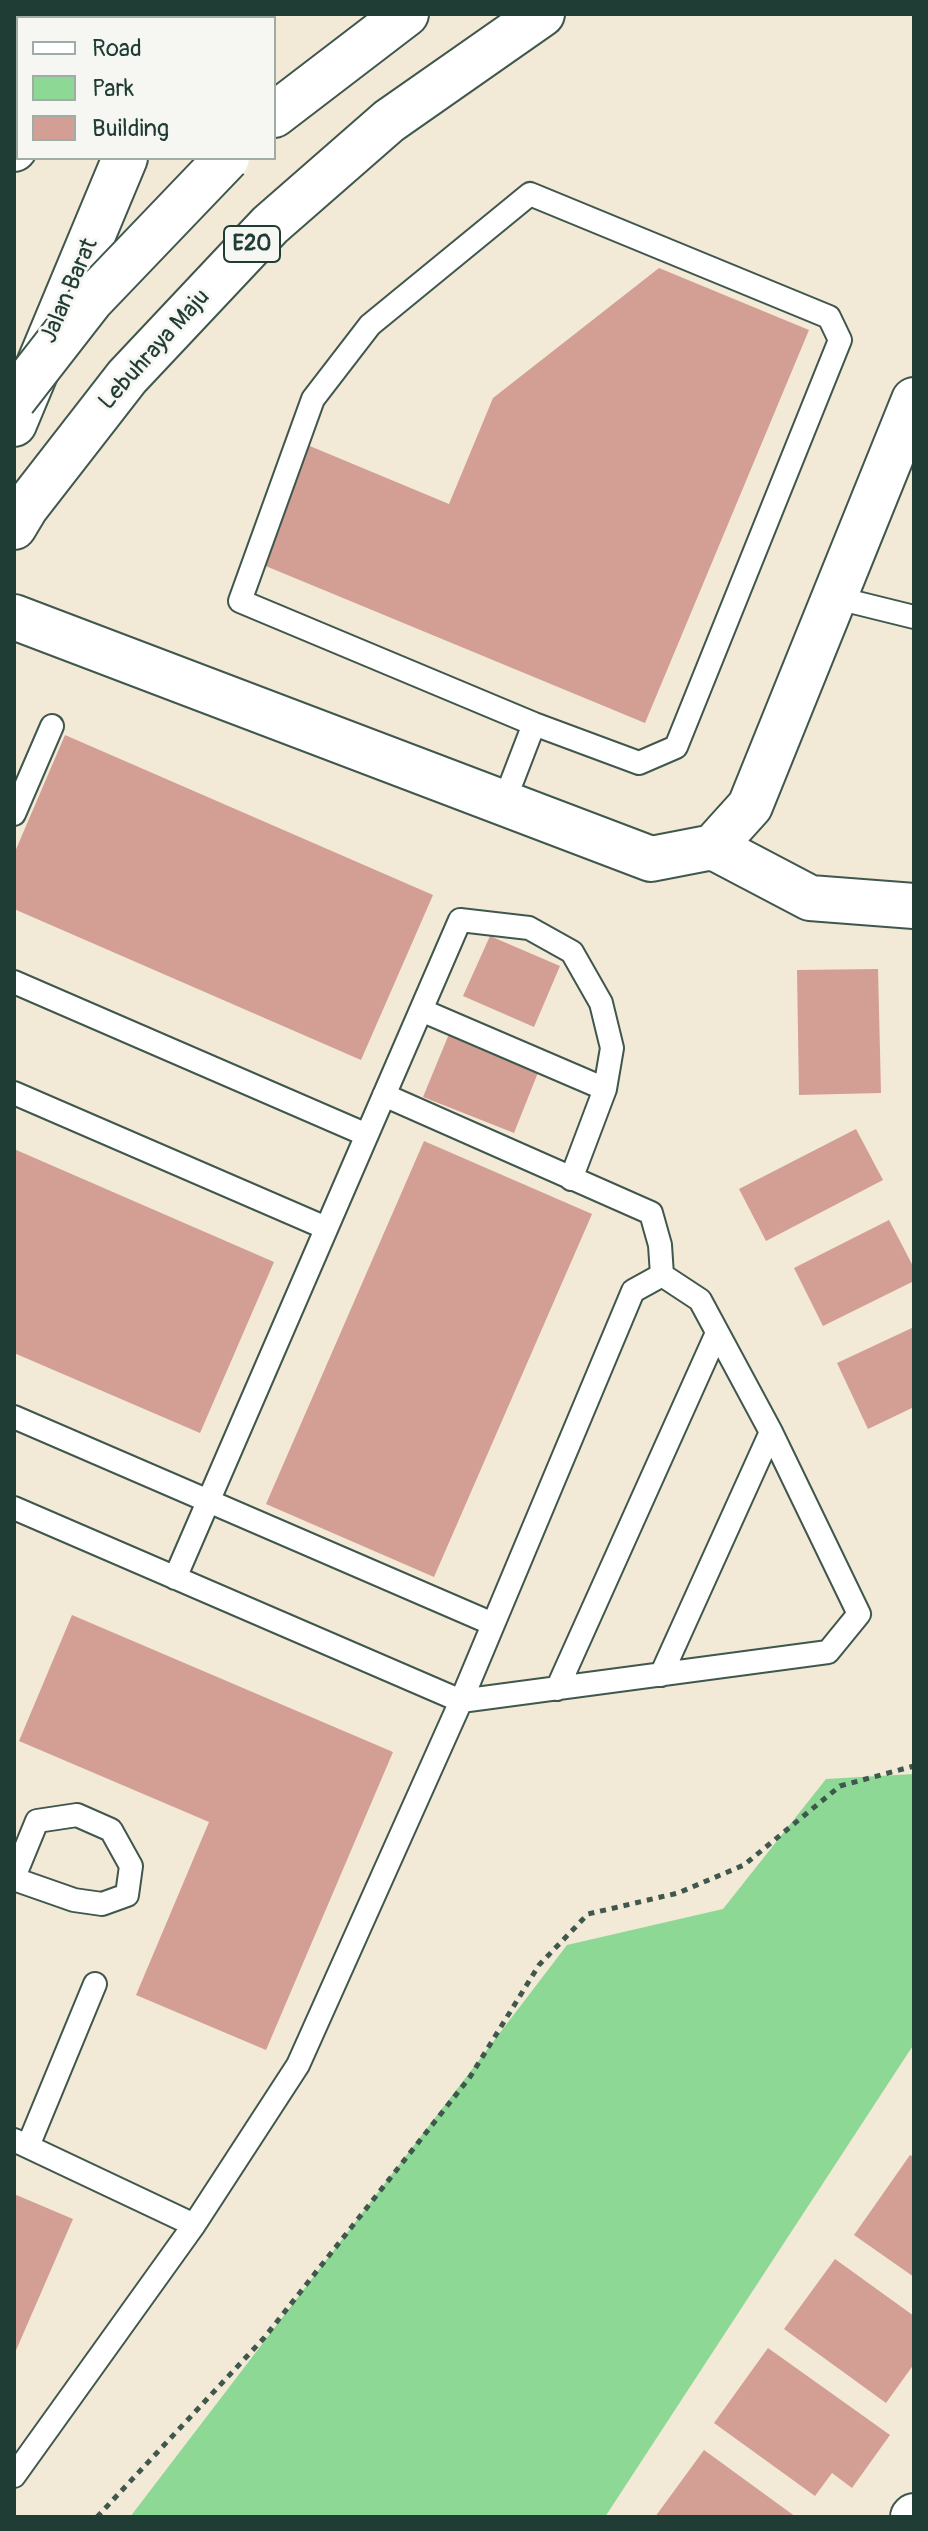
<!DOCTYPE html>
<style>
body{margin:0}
#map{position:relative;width:928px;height:2531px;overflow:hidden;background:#f2e9d6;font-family:Pangolin,sans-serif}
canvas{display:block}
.frame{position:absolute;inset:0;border:16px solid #1f3d34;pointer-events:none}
.legend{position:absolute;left:16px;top:16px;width:260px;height:144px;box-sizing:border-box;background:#f6f6f2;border:2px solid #a0aca6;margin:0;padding:10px 14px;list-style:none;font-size:24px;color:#1f3d34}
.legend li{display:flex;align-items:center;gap:16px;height:40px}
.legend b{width:40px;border:2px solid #a0aca6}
</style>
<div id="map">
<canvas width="928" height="2531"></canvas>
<div class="frame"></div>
<ul class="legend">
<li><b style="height:10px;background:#fff"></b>Road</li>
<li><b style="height:22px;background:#8dd895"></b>Park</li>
<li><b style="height:22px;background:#d39f94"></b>Building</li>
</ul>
</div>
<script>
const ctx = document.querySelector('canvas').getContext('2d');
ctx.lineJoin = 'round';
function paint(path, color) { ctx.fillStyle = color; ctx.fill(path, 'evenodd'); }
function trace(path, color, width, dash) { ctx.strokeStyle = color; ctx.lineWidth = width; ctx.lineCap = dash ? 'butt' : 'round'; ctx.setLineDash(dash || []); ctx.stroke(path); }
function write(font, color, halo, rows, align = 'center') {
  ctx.font = font + ' Pangolin,sans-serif'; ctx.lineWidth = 6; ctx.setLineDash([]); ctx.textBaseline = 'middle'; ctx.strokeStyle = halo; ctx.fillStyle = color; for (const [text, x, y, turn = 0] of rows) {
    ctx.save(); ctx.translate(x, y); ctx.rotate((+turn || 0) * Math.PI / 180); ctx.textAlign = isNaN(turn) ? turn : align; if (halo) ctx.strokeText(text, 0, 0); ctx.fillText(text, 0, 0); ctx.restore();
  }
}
paint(new Path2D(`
 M914 1774V2044L605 2517H130L567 1945 723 1909 826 1779Z`), '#8dd895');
paint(new Path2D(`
 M659 268 809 330 645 723 256 562 305 444 449 504 493 398Z
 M65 735 433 895 361 1060 14 909V854Z
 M490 936 560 966 534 1027 463 996Z
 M878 969 881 1093 799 1095 797 970Z
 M449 1034 539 1070 514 1133 423 1097Z
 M856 1129 883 1180 766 1241 739 1189Z
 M424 1141 592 1214 434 1577 266 1504Z
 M14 1149 274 1262 200 1433 14 1353Z
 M889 1220 914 1268V1281L823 1326 794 1268Z
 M914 1327V1407L868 1429 837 1363Z
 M72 1615 393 1752 266 2050 136 1995 209 1822 19 1741Z
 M910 2155 914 2157V2277L854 2235Z
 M14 2194 73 2219 14 2355Z
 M835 2259 914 2316V2364L886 2403 784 2329Z
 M768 2348 890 2435 852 2488 832 2473 815 2496 714 2423Z
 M704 2450 796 2517H655Z`), '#d39f94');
const lane = new Path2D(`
 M530 194 829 317 840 340 676 747 639 763 534 724 240 601 313 399 370 325Z
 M833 597 914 617
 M504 802 534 724
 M14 814 52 726
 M14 982 367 1135
 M421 1010 605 1089
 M14 1093 326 1228
 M384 1095 651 1213 660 1245 662 1275
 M662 1275 700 1300 771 1432 859 1614 828 1652 461 1701 633 1291Z
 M14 1417 493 1624
 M14 1508 461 1701 298 2065 194 2225 14 2476
 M175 1578 460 920 529 928 572 952 601 1003 612 1048 605 1089 571 1179
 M661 1675 771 1432
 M557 1689 717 1333
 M14 1877 37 1821 77 1815 111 1830 131 1866 127 1895 102 1904 74 1900 14 1879
 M14 2140 194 2225
 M28 2146 95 1984`);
const street = new Path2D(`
 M14 617 651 859 713 847 750 806 914 400
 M713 847 810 898 914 906
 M913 2517 914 2516`);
const secondary = new Path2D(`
 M69 18 71 14
 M183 18 185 14
 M14 149 18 139
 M14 424 125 158`);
const highway = new Path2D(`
 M274 115 406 14
 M14 527 26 507 127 377 270 225 389 121 542 14`);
trace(lane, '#3f574c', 26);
trace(street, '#3f574c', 48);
trace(secondary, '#3f574c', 48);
trace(highway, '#3f574c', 48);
trace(new Path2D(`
 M97 2517 264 2338 470 2077 539 1965 588 1914 678 1893 744 1865 840 1786 914 1766`), '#3f574c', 5, [6, 6]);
trace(lane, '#fff', 22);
trace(street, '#fff', 44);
trace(secondary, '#fff', 44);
trace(highway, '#fff', 44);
const highwayBridge = new Path2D(`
 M14 399 91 300 227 158`);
trace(highwayBridge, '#3f574c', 48, []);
trace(highwayBridge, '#fff', 44);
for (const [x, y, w] of [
 [252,244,56]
]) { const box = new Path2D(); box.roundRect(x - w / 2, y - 18, w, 36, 6); ctx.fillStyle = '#f6f6f2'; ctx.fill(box); trace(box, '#1f3d34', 2); }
write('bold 22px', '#1f3d34', null, [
 ["E20",252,244]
]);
write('24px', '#1f3d34', '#f6f6f2', [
 ["Jalan Barat",70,291,-67],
 ["Lebuhraya Maju",155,350,-48]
]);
</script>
